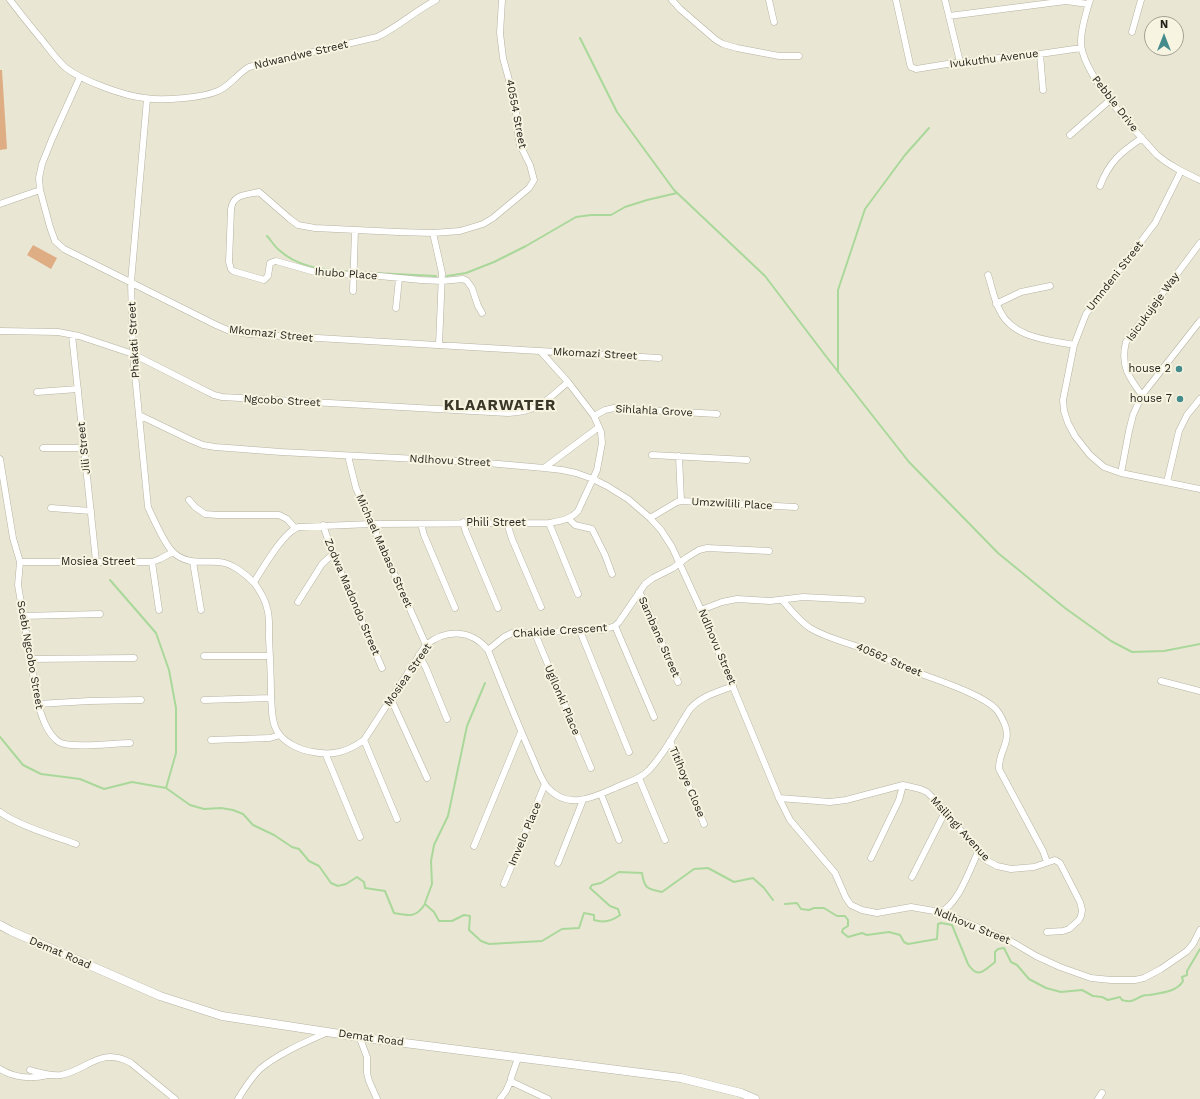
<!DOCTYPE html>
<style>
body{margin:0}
#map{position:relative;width:1200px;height:1099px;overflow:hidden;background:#e9e7d4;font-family:"Work Sans",sans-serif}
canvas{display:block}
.north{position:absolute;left:1144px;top:16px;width:40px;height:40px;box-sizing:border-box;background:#f7f4e1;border:1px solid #a3a092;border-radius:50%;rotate:0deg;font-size:11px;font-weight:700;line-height:16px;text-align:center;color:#24231c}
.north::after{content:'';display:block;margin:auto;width:14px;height:18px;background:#448c8b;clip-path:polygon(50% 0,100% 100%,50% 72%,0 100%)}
</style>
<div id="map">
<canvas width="1200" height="1099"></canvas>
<div class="north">N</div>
</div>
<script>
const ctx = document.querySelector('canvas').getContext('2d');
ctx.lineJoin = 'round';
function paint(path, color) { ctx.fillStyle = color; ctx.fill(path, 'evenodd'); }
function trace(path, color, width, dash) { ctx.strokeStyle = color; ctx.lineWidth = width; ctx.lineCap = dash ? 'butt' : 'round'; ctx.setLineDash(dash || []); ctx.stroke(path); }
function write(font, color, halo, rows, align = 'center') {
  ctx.font = font + ' "Work Sans",sans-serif'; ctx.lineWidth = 4; ctx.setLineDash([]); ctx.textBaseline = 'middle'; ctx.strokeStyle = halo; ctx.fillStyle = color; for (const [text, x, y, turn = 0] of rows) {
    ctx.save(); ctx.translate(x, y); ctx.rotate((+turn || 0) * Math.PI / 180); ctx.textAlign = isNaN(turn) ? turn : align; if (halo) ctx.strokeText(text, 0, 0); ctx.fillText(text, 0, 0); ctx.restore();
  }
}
paint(new Path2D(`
 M0 70H2L7 149 0 150Z
 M33 245 57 258 51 269 27 255Z`), '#dfad83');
trace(new Path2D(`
 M580 38 617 112 674 190 765 276 825 355 909 462 998 553 1065 608 1111 641 1132 652 1164 651 1200 644
 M267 236C271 240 274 246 279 250 300 269 325 269 352 272
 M374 273 436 276
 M447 276 466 273 494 262 526 246 576 217 591 215H611L625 207 647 200 677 193
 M838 372V290L865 209 905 155 929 128
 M110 580 156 633 169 670 176 708V753L166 788
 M0 737 23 765 41 774 80 779 104 789 132 782 166 788 190 805 204 809 221 808 233 810 243 814 253 825 274 835 292 847 299 849 309 861 319 866 331 883 338 886 346 884 357 877 364 882 365 888 385 891 394 913C409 916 416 918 425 904L434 912 439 921H452L464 915 470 916 469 930 481 941 489 944 542 941 562 929 579 928 584 913 594 915V920C603 923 612 921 620 915L618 909 610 906 590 888 592 885 601 883 619 872 642 873C644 888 647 889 662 892L694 869 708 868 734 882 753 878 764 888 773 900
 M425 903 432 884 431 861 434 845 448 816 467 726 485 683
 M785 904 797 903 801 909 809 910 814 908H824L837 916H845L848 920V926L843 929 842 932 848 937 862 933 867 935 889 932 900 935 904 942 908 944 937 939 938 924 941 923 952 925 968 964C978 980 985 970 995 962V952L998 949 1004 948 1011 962 1017 965 1029 979 1046 988 1061 992 1082 990 1093 996 1102 997 1108 1000 1120 997 1122 1000C1133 1003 1133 1000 1142 996 1144 995 1146 995 1149 995 1160 993 1177 992 1183 981L1182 977 1187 975V971L1200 949`), '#aad89a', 2);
const minor = new Path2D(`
 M10 0C20 13 31 27 42 40 50 50 57 60 66 68 83 81 124 96 145 98 162 101 202 98 218 91 230 86 237 74 249 67L377 37C398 27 415 11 436 0
 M672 0 680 9 716 40 723 44 737 48 779 56H799
 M769 0 774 22
 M896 0 910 64 911 67 916 69 960 62 1040 54 1081 48
 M945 0 960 62
 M1090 0C1086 13 1081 28 1081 42 1081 73 1135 131 1157 155 1170 166 1185 173 1200 180
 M949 16 1066 1 1088 4
 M1132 32 1141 0
 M1040 54 1043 90
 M80 77 52 139 42 164 39 178 40 190 50 227 55 241 64 249 216 325 230 331 249 334 659 358
 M147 99 131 282 133 354 148 507C153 518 165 545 173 552 186 565 203 561 219 562 232 563 246 574 255 584 260 591 265 599 267 608 270 617 269 628 269 638 270 657 271 676 271 696 272 707 271 721 277 731 284 743 300 750 313 752 333 756 347 752 364 740L426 645C446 629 471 629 488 650 502 685 516 720 531 754 536 765 540 778 547 787 568 811 594 797 617 787 628 782 641 779 649 770 666 752 677 729 690 709 701 696 718 692 733 686
 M1070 135 1110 100
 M1181 171 1155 223 1086 314 1074 345 1063 400 1064 411 1068 423 1075 436 1090 455 1104 467 1121 473 1200 489
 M1100 186C1109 162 1121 152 1142 138
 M0 204 40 190
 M433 233 442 273 439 345
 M988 275C992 287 994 300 1000 311 1013 338 1048 340 1074 345
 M353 291 355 230
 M996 304 1021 292 1050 286
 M396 308 399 278
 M482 313 478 306 472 288 467 281 463 279 442 281 421 280 369 275 322 274 276 261 270 263 268 276 264 280 233 271 231 269 229 262 231 209C233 194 246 195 259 192L290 219 298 225 315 228 398 232 433 233 460 231 483 224 493 218 529 188 534 180 530 165 520 145 518 133 515 102 503 58 500 33 502 0
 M0 331 58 332 79 336 133 354 196 386 214 395 222 397 508 413C538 412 546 401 568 382
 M72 335 96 561
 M37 392 78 389
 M1142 395C1129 378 1120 365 1126 342L1200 243
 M139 415 191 440 203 445 215 447 281 452 476 462 544 468 562 470 576 473 593 479 607 486 628 499 650 518 661 530 672 547 701 610 779 798 790 820 835 873 846 898 851 905 862 910 877 913 911 907 940 912 1009 940 1036 956 1060 967 1091 978 1111 980H1135L1144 978 1161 969 1187 951 1193 944 1200 930
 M594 416 605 410 614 408 717 414
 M43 448H84
 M652 455 747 460
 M348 456 356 488 426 645
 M679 456 681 501
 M0 459 13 538 20 562 18 585 38 704C42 717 47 734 59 742 70 749 115 743 130 743
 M544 468 599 427
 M1121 473 1129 431 1133 415 1142 395 1200 321
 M1167 482 1179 431 1187 415 1200 399
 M189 500 195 507 205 514 217 515H279L287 519 295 528
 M51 508 91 511
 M650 518 677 502 681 501 795 507
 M569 519 575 525 592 529 605 555 612 574
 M463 522 466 532 498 608
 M507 523 512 539 541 607
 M549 523 578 594
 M421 524 424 535 455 608
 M323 525 333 554 382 668
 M20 562H152L160 559 173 552
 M152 562 159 610
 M193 562 201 610
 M254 582C263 568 284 531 299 527L371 524 549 523C560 521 570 520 578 511L597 470 602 443 601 432 594 416 568 382 541 352
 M639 592 644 600 678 682
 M782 600C791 610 799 621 810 628 828 639 850 643 869 651 886 658 902 667 919 673 939 681 981 694 996 709 1000 714 1004 722 1006 728 1010 743 998 754 999 769L1043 851 1047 862
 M298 602 322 564 333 554
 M701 610 722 602 737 599 770 601 803 597 862 600
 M23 616 100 614
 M615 626 654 717
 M534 631 591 768
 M580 631 629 752
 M488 650 504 637 512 633 603 630 615 626 619 622 645 584 653 578 673 568 686 558 699 550 707 548 769 551
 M419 655 426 668 447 719
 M204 656H270
 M31 659 134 658
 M1161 681 1200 691
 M391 699 427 778
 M204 700 271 698
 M38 704 89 701 141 700
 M211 740 270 738 280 735
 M364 740 397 819
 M670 741 704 824
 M326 755 360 837
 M639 778 665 840
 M601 794 619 840
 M779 798 830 802 846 800 903 785 920 789 927 792 939 804 984 859 997 866 1011 869 1034 867 1055 860 1060 863 1080 902 1082 910 1081 916 1079 920 1069 929 1063 931 1047 932
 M0 812C17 825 54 836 76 844
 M474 846 521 732
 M871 858 899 800 903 785
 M558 863 583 800
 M912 877 945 812
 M504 884 545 784
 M940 912C958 905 970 869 978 852
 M359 1036 367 1057V1073L369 1081 377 1099
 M518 1058 511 1078 512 1082 548 1099
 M0 1069C14 1078 32 1079 48 1075
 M30 1070C40 1073 50 1076 61 1075 88 1070 100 1046 131 1063L175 1099
 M238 1099C244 1089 251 1078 260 1069 279 1053 306 1042 328 1032
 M500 1099 506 1091 511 1080
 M1098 1099 1102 1093`);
const tertiary = new Path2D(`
 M0 925 11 931 160 996 222 1016 373 1039 681 1078 741 1093 755 1099`);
trace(minor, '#b5b2a1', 7);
trace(tertiary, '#b5b2a1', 9);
trace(minor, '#fff', 6);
trace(tertiary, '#fff', 8);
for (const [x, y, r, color] of [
 [1179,369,4,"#448c8b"],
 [1180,399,4,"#448c8b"]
]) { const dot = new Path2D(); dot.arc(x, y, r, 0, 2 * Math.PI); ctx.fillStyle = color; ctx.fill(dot); trace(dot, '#f7f4e1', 1.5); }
write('11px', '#24231c', '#f7f4e1', [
 ["Ndwandwe Street",301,55,-13],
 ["Ivukuthu Avenue",994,59,-7],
 ["Pebble Drive",1115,104,52],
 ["40554 Street",516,114,79],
 ["Ihubo Place",346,274,4],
 ["Umndeni Street",1115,276,-52],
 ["Isicukujeje Way",1153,307,-54],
 ["Mkomazi Street",271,334,6],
 ["Phakati Street",134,340,-93],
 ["Mkomazi Street",595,354,3],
 ["Ngcobo Street",282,401,3],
 ["Sihlahla Grove",654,411,3],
 ["Jili Street",84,448,-96],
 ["Ndlhovu Street",450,461,3],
 ["Umzwilili Place",732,504,3],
 ["Phili Street",496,523],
 ["Michael Mabaso Street",384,551,66],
 ["Mosiea Street",98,562],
 ["Zodwa Madondo Street",352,597,67],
 ["Chakide Crescent",560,631,-4],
 ["Sambane Street",659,637,66],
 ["Ndlhovu Street",717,647,67],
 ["Scebi Ngcobo Street",30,655,80],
 ["40562 Street",889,660,23],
 ["Mosiea Street",408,675,-55],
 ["Ugilonki Place",562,700,67],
 ["Titihoye Close",687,782,67],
 ["Msilingi Avenue",960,829,48],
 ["Imvelo Place",525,834,-67],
 ["Ndlhovu Street",972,926,22],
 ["Demat Road",60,953,23],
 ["Demat Road",371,1038,8]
]);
write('11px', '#24231c', '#f7f4e1', [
 ["house 2",1171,369],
 ["house 7",1172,399]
], 'right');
ctx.letterSpacing = '1px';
write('bold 15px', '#3a3728', '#f7f4e1', [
 ["KLAARWATER",500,406]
]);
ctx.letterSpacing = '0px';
</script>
